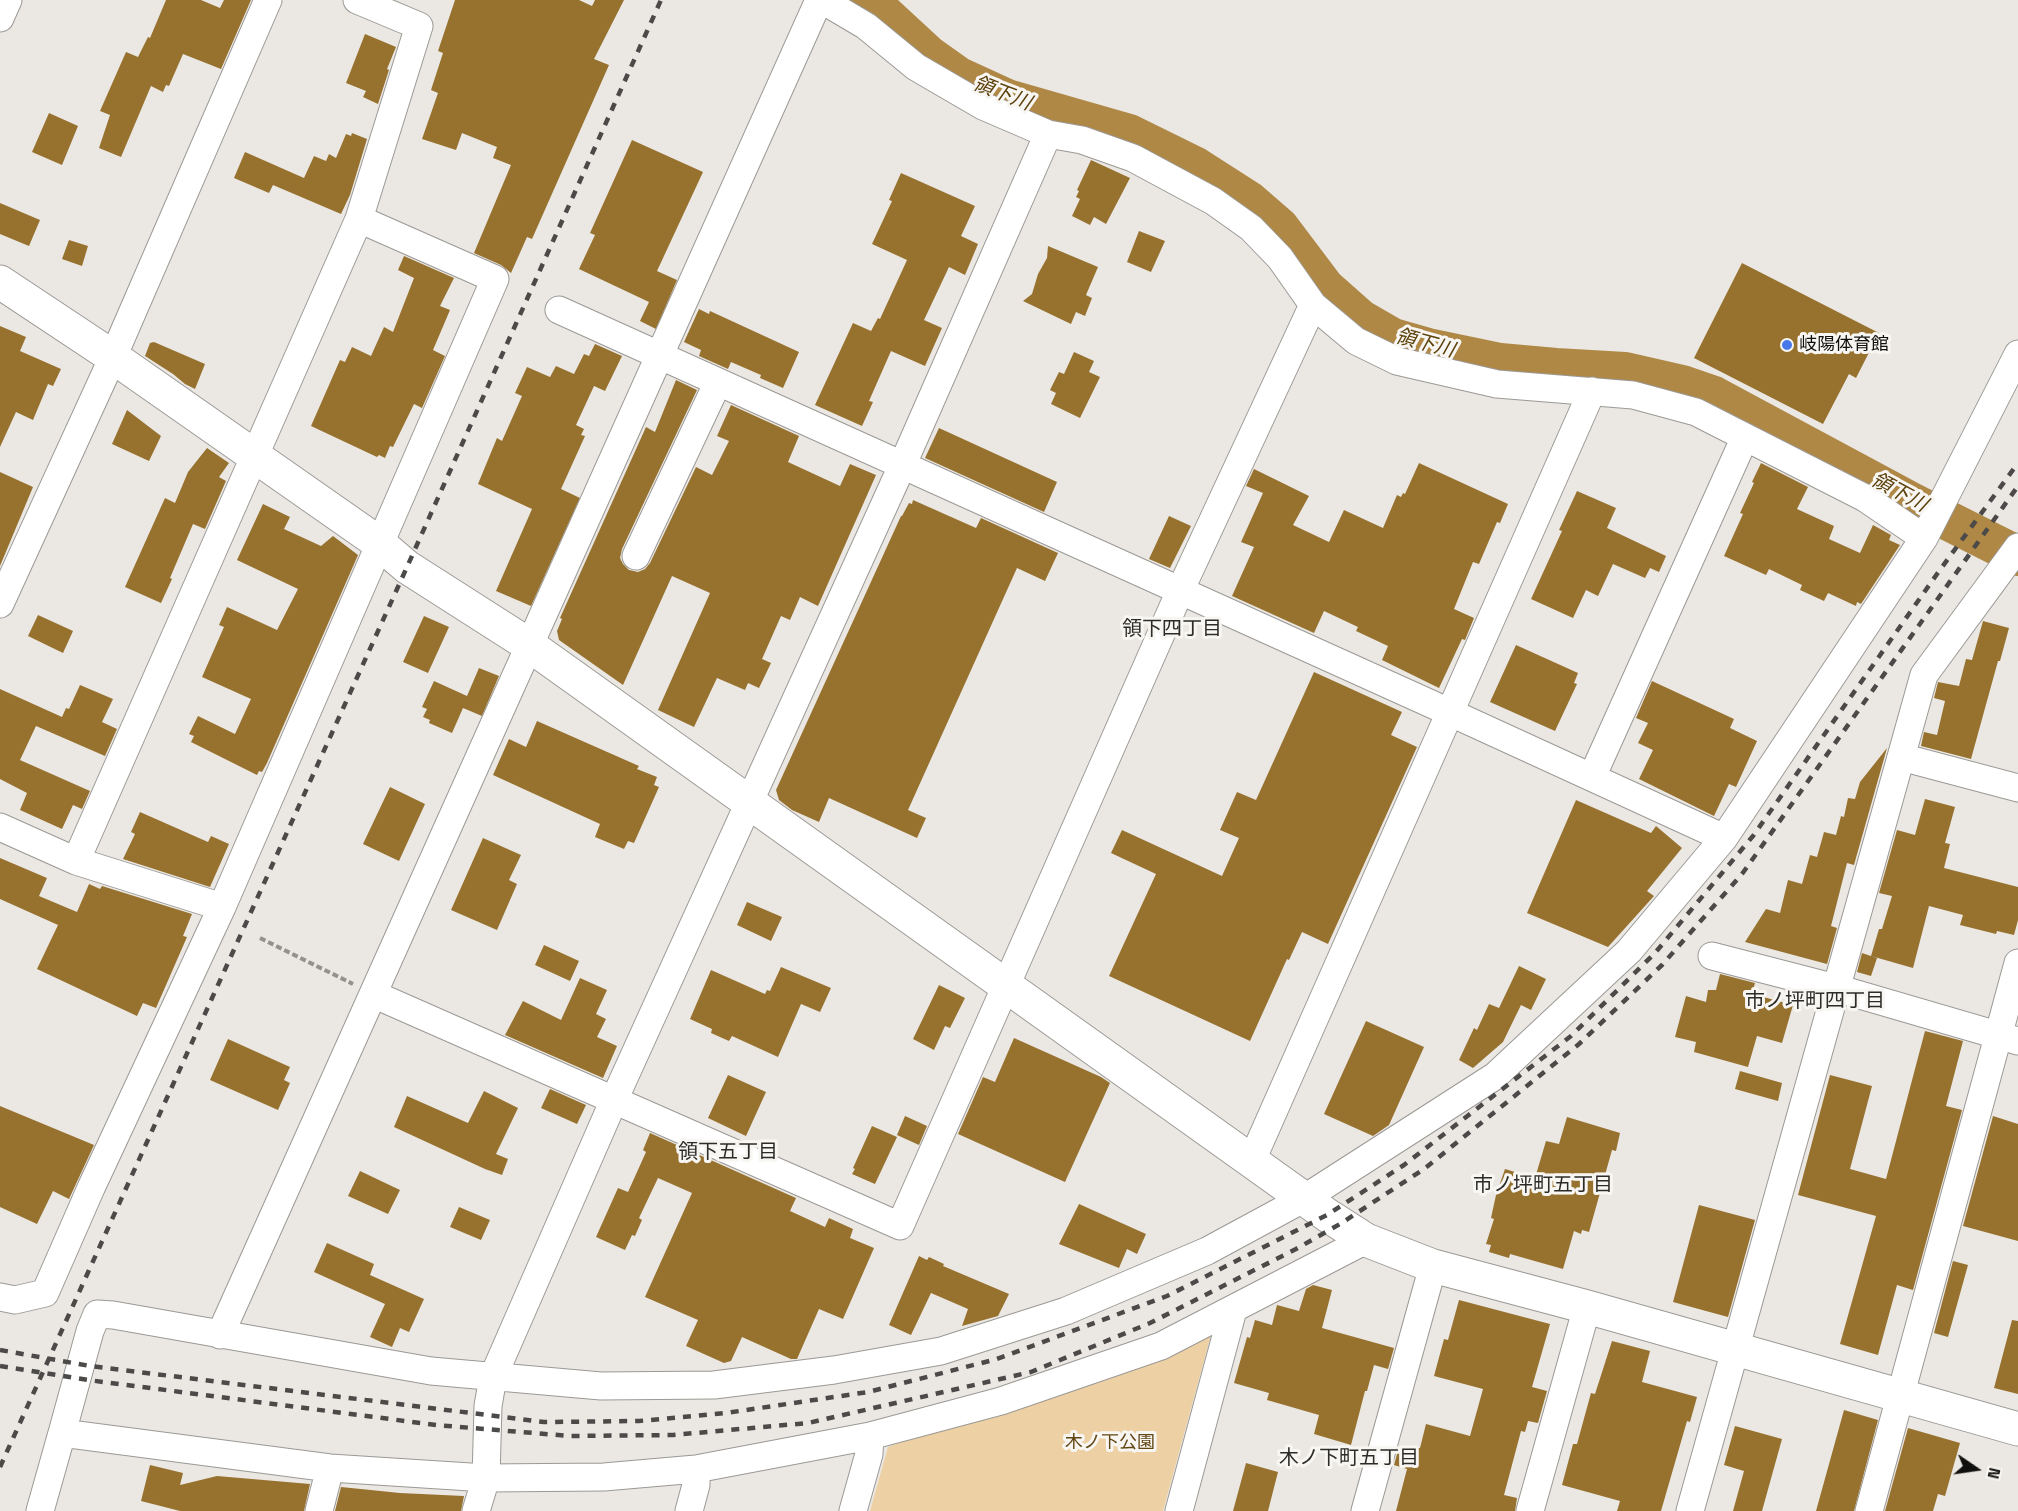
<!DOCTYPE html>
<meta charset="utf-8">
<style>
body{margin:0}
#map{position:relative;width:2018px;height:1511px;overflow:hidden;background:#ebe8e4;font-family:"Space Grotesk",sans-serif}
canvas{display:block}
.north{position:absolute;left:1946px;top:1439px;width:60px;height:60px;-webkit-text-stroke:4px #f8f6f2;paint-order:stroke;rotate:103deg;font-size:16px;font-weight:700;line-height:24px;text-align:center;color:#10100e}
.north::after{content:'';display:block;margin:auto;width:21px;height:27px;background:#10100e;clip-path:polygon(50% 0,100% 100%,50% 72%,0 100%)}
</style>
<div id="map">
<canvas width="2018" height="1511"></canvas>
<div class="north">N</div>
</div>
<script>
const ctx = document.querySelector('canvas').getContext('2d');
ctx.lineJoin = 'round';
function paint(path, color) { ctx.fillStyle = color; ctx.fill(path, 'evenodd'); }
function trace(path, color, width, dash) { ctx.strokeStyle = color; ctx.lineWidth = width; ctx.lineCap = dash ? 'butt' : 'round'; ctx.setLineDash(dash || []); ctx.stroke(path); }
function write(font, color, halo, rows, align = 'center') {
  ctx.font = font + ' "Space Grotesk","Noto Sans JP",sans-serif'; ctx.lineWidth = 6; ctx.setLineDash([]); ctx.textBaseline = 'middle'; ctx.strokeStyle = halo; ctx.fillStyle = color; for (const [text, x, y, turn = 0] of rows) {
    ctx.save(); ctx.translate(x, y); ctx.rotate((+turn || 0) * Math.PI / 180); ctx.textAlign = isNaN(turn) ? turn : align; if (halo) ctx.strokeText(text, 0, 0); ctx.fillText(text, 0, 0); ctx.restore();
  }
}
paint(new Path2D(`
 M1211 1335 1163 1511H870L888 1447Z`), '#edd0a4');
trace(new Path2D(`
 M862 0 875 6 928 55 959 77 1007 99 1129 134 1196 167 1249 201 1279 227 1325 288 1360 319 1393 338 1428 348 1500 363 1556 368 1625 372 1682 385 1714 396 1913 503 2018 556`), '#af8846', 40);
paint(new Path2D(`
 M166 0H201L220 8 224 0H251L221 69 183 54 169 86 166 85 163 92 151 86 121 157 99 148 110 115 100 111 126 52 138 57 148 37 150 38Z
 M455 0H579L592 6 595 0H624L594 59 609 65 532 239 527 237 511 273 501 265 474 253 511 165 493 158 497 147 462 133 456 150 422 139 438 93 431 90 443 53 438 51Z
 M365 34 396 47 387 69 389 70 378 104 363 97 366 91 346 83Z
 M49 113 78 126 62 165 32 152Z
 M352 133 367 139 350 195 341 214 273 185 269 193 234 178 245 152 304 178 314 156 326 161 329 154 336 158 346 134 351 136Z
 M632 140 703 172 657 271 677 280 656 329 640 321 649 302 579 269 595 235 590 233Z
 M1091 160 1130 178 1106 224 1094 217 1090 225 1072 216 1080 199 1076 197 1079 191 1077 190Z
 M901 173 975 206 961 236 978 244 965 275 949 267 924 320 942 328 925 366 891 351 869 401 873 402 862 426 815 405 853 323 871 331 878 318 880 319 907 260 872 244 892 201 889 200Z
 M0 203 40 220 29 246 0 234Z
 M1139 231 1165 241 1151 272 1127 262Z
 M69 240 88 246 82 266 62 259Z
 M1048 246 1098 267 1086 295 1092 298 1085 316 1076 312 1071 324 1023 301 1032 294 1038 274 1047 258Z
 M404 256 454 278 440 306 450 310 433 350 445 356 422 408 414 404 393 447 390 446 385 458 379 455 377 457 311 426 340 360 345 362 352 347 371 356 384 327 393 332 414 278 398 270Z
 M1742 263 1879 333 1856 378 1849 374 1823 424 1694 358Z
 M699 309 709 314 710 311 799 352 783 388 760 378 761 375 731 362 728 369 699 356 701 350 684 342Z
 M0 326 26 337 20 351 61 369 53 386 48 384 33 420 16 412 0 447Z
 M154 342 205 364 195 389 185 384 173 374 145 356 150 343Z
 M595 344 622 356 605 391 594 386 576 425 584 429 581 435 585 436 561 489 580 498 531 606 496 591 532 509 478 484 497 438 502 441 522 396 515 393 527 367 550 377 556 366 574 374 584 354 589 356Z
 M1074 352 1094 361 1089 372 1100 377 1080 418 1051 404 1056 393 1050 390 1059 372 1064 374Z
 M676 380 697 390 622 549 620 558 623 564 629 570 638 572 645 569 650 563 696 467 712 475 729 441 717 436 731 405 799 436 788 462 840 486 850 464 876 475 818 606 800 597 790 620 781 616 762 659 771 663 759 688 748 683 745 690 717 678 694 727 658 710 710 593 672 576 623 685 559 640 557 631 562 619 560 618 646 427 655 432Z
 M127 410 161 436 149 461 112 444Z
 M939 428 1057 482 1044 512 925 458Z
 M207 448 229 463 219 477 226 481 205 529 193 524 170 578 172 579 161 603 125 587 165 498 175 503 188 472Z
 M1419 463 1508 504 1500 523 1497 522 1479 564 1473 562 1454 609 1474 618 1465 640 1462 639 1439 688 1382 660 1388 646 1356 631 1358 627 1324 611 1314 633 1232 596 1254 547 1241 542 1263 493 1246 486 1254 469 1309 496 1293 525 1329 542 1344 510 1383 528 1397 495 1401 497 1403 493 1405 494Z
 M1761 463 1808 487 1797 509 1834 526 1829 539 1860 553 1873 525 1891 535 1889 540 1900 545 1861 604 1857 602 1856 606 1828 593 1824 601 1800 590 1802 585 1769 569 1766 575 1724 556 1743 514 1740 513 1754 483 1752 482Z
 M0 472 33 487 0 566Z
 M1577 491 1616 508 1607 528 1666 556 1659 572 1650 568 1645 578 1613 564 1598 596 1586 590 1573 618 1531 599 1562 531 1559 530Z
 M913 500 976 528 981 518 1058 553 1045 581 1017 568 908 810 926 818 917 838 829 798 819 822 792 810 779 800 776 790 901 516H902L909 503 912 504Z
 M263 504 290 517 284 529 321 546 333 536 358 555 267 763 262 772 259 771 257 775 191 742 194 736 189 734 198 716 235 734 251 699 202 677 224 627 219 625 227 607 277 630 298 589 237 560Z
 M1169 516 1191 526 1170 568 1149 559Z
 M38 615 73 631 63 653 28 636Z
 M424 616 449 627 428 673 403 662Z
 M1983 621 2009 628 2000 661H1998L1971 759 1921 746 1924 732 1937 735 1945 701 1934 698 1938 682 1959 686 1966 659 1972 660Z
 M1516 645 1578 673 1574 683 1577 684 1555 731 1490 702Z
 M479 668 499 676 482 716 463 708 452 733 429 723 430 720 423 717 427 709 422 707 434 681 467 696Z
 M1314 672 1402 712 1391 735 1417 747 1328 944 1302 932 1289 960 1287 959 1250 1041 1109 976 1156 874 1111 853 1122 830 1222 876 1239 838 1220 830 1237 792 1256 800Z
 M1652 681 1734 719 1730 728 1757 741 1736 787 1729 784 1714 816 1639 779 1653 750 1638 743 1648 723 1636 718Z
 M80 685 113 699 102 722 117 729 105 756 36 726 20 760 90 791 82 809 73 805 62 829 20 810 27 793 0 779V689L62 717 66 708 69 709Z
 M537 721 639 766 637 769 657 777 654 785 659 787 634 843 628 841 624 849 595 837 600 824 493 775 509 739 526 747Z
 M1887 748 1854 865 1847 863 1831 926 1837 928 1827 964 1745 942 1766 909 1780 913 1788 880 1802 884 1810 855 1817 857 1824 832 1836 835 1841 816 1844 817 1848 798 1855 799 1860 782Z
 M390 787 425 804 399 861 363 844Z
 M1925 799 1955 807 1945 843 1950 844 1944 868 2018 887V920L2014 935 1997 931 1996 934 1960 925 1963 915 1929 906 1913 968 1871 956 1879 929H1882L1892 896 1879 893 1897 830 1915 835Z
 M1576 800 1651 833 1656 826 1682 848 1647 891 1654 896 1608 947 1527 913Z
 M140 812 208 842 211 836 229 844 210 887 123 859 135 834 131 832Z
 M483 838 521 855 509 880 517 884 497 930 451 910Z
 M0 858 47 878 39 896 77 912 89 884 100 889 102 886 192 914 183 936 187 937 156 1008 143 1003 137 1016 37 969 58 925 0 899Z
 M747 902 782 917 771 941 737 925Z
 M544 945 579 961 570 981 535 965Z
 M1862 953 1877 958 1871 976 1857 972Z
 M1519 966 1546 979 1531 1010 1521 1005 1503 1042 1473 1068 1459 1060 1474 1028 1477 1030 1489 1004 1499 1008Z
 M781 967 831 988 820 1012 801 1004 778 1057 732 1036 729 1041 711 1033 712 1029 690 1019 711 970 765 994 767 990 770 991Z
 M1720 974 1755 983 1752 994 1793 1005 1782 1043 1757 1036 1748 1067 1694 1052 1696 1042 1675 1037 1686 996 1706 1002 1708 990H1716Z
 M580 978 607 990 596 1014 606 1019 597 1037 617 1046 603 1078 505 1035 523 1001 561 1020Z
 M939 985 965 998 950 1028 945 1026 934 1050 913 1039Z
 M1366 1021 1424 1047 1389 1125 1373 1136 1324 1114Z
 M1925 1031 1963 1041 1946 1106 1962 1110 1913 1290 1897 1285 1878 1355 1840 1344 1876 1216 1798 1195 1830 1075 1872 1086 1850 1169 1886 1179Z
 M1014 1038 1101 1077 1110 1083 1065 1182 958 1134 983 1077 995 1082Z
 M228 1039 290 1067 284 1080 290 1083 278 1110 210 1080Z
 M1740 1071 1782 1083 1778 1101 1735 1089Z
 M728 1075 766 1092 746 1136 708 1118Z
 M550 1089 586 1105 577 1124 541 1108Z
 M484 1091 518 1108 496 1154 508 1159 502 1175 485 1169 394 1127 407 1096 468 1123Z
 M0 1106 94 1145 69 1199 53 1191 37 1224 0 1207Z
 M905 1116 927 1126 919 1145 897 1135Z
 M1993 1116 2018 1124V1241L1963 1226Z
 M1567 1117 1620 1133 1616 1151 1612 1150 1589 1232 1582 1230 1581 1234 1574 1231 1563 1269 1510 1254 1509 1258 1489 1252 1491 1245 1486 1244 1494 1219 1491 1218 1496 1195 1505 1169 1535 1178 1546 1141 1559 1144Z
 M872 1126 897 1137 875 1184 852 1174 855 1169 853 1168Z
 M650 1133 796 1198 790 1211 825 1227 829 1218 853 1229 850 1238 874 1248 843 1319 819 1309 797 1359H791L742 1337 731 1361 724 1363 686 1346 698 1320 645 1297 692 1193 658 1178 639 1218 642 1220 635 1236 632 1235 625 1250 596 1237 618 1188 628 1192 646 1152 643 1150Z
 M360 1171 400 1190 388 1214 348 1196Z
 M1079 1204 1146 1234 1137 1254 1127 1249 1119 1268 1059 1244Z
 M1699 1205 1755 1220 1728 1317 1673 1302Z
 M459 1207 490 1220 481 1240 450 1227Z
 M327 1243 374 1264 370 1275 424 1299 409 1332 400 1328 392 1347 370 1337 385 1304 314 1272Z
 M919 1256 927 1260 929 1257 944 1264 943 1266 1009 1294 998 1316 962 1326 968 1309 931 1293 911 1335 889 1325Z
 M1953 1261 1968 1265 1948 1337 1934 1333Z
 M1313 1285 1332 1290 1322 1328 1394 1348 1388 1369 1374 1365 1367 1391H1365L1351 1445 1314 1434 1319 1415 1267 1400 1269 1393 1234 1383 1247 1337 1250 1338 1255 1320 1272 1325 1277 1305 1299 1311 1306 1289Z
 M1459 1300 1550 1324 1532 1387 1547 1391 1538 1423 1528 1421 1525 1432 1521 1431 1504 1495 1517 1498 1515 1511H1396L1407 1469 1394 1465 1399 1447 1416 1452 1417 1448H1420L1426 1424 1470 1436 1483 1389 1434 1376 1444 1339 1448 1340Z
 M2012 1320 2018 1321V1394L1994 1388Z
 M1612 1341 1650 1351 1642 1382 1697 1397 1690 1422 1687 1421 1661 1511H1617L1620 1501 1562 1485 1573 1444H1577L1591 1393 1595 1394Z
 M1844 1410 1878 1420 1854 1511H1816Z
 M1735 1426 1782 1439 1762 1511H1733L1744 1471 1724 1465Z
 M1908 1428 1960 1443 1945 1496 1938 1494 1933 1511H1885Z
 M1246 1463 1278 1472 1268 1511H1233Z
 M150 1465 183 1473 180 1485 217 1476 310 1484 304 1511H180L141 1501Z
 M341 1487 400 1493 464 1496 461 1511H335Z`), '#97712e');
const street = new Path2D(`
 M822 0 866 26 916 67 983 106 1048 134 1082 140 1133 158 1213 201 1251 228 1280 258 1313 305 1356 341 1397 361 1497 384 1633 395 1696 412 1865 498 1924 538
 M0 18 8 0
 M559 310 1449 712 1724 838
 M636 556 718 382
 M0 604 113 357 268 0
 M1901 757 2018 788
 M1592 777 1745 437
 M0 827 76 861 222 907
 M76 861 359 219 419 26 357 0
 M1712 956 1836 988 2018 1041
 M373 994 900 1226 1180 591 1313 305
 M1252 1160 1592 391
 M0 1297 15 1300 45 1293 91 1188 222 907 495 279 359 219
 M220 1335C420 890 622 446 819 0
 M62 1433 90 1331 97 1314 113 1315 431 1371 601 1386 714 1385 834 1370 941 1351 1066 1311 1207 1251 1305 1198 1495 1076 1629 951 1724 838 1924 538 2018 354
 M40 1511 62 1433 330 1468 486 1478 604 1477 696 1469 870 1436 1001 1401 1161 1346 1366 1240
 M319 1511 330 1468
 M476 1511 486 1478 488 1406 493 1377 614 1100 902 466 1048 134
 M689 1511 696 1485V1469
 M853 1511 869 1454 870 1436
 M1179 1511 1233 1310
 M1365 1511 1433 1266
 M1530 1511 1587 1307
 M1690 1511 1924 675 2018 547
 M1869 1511 2018 963`);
const secondary = new Path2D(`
 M0 282 113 357 379 543 407 567 529 645 1327 1215 1366 1240 1433 1266 1587 1307 2018 1429`);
trace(street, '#9b9995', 29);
trace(secondary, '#9b9995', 35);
trace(new Path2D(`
 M260 938 353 984`), '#93928e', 4, [6, 3]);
trace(street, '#fff', 27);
trace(secondary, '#fff', 33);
trace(new Path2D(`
 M0 1350 90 1366 544 1422 639 1421 726 1413 868 1392 997 1359 1167 1296 1327 1215 1404 1165 1571 1036 1655 953 1753 836 1937 574 2018 463
 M0 1366 88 1380 436 1425 570 1436 673 1435 808 1423 1031 1372 1150 1323 1296 1249 1340 1224 1424 1169 1579 1044 1662 965 1742 874 2018 486
 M0 1467 407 567 661 0`), '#4b4a48', 4.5, [8, 8]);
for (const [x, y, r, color] of [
 [1787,345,6,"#4778ea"]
]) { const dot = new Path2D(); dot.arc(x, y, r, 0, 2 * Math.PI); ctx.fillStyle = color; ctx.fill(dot); trace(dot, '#f8f6f2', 2); }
write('18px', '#10100e', '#f8f6f2', [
 ["岐陽体育館",1799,345]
], 'left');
write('18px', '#624614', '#f8f6f2', [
 ["木ノ下公園",1110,1443]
]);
write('italic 20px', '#5c410c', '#f8f6f2', [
 ["領下川",1002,94,21],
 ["領下川",1425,344,15],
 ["領下川",1899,493,28]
]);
write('20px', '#2d2b28', '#f8f6f2', [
 ["領下四丁目",1172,630],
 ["市ノ坪町四丁目",1815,1002],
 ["領下五丁目",728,1153],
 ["市ノ坪町五丁目",1543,1186],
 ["木ノ下町五丁目",1349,1459]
]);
</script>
